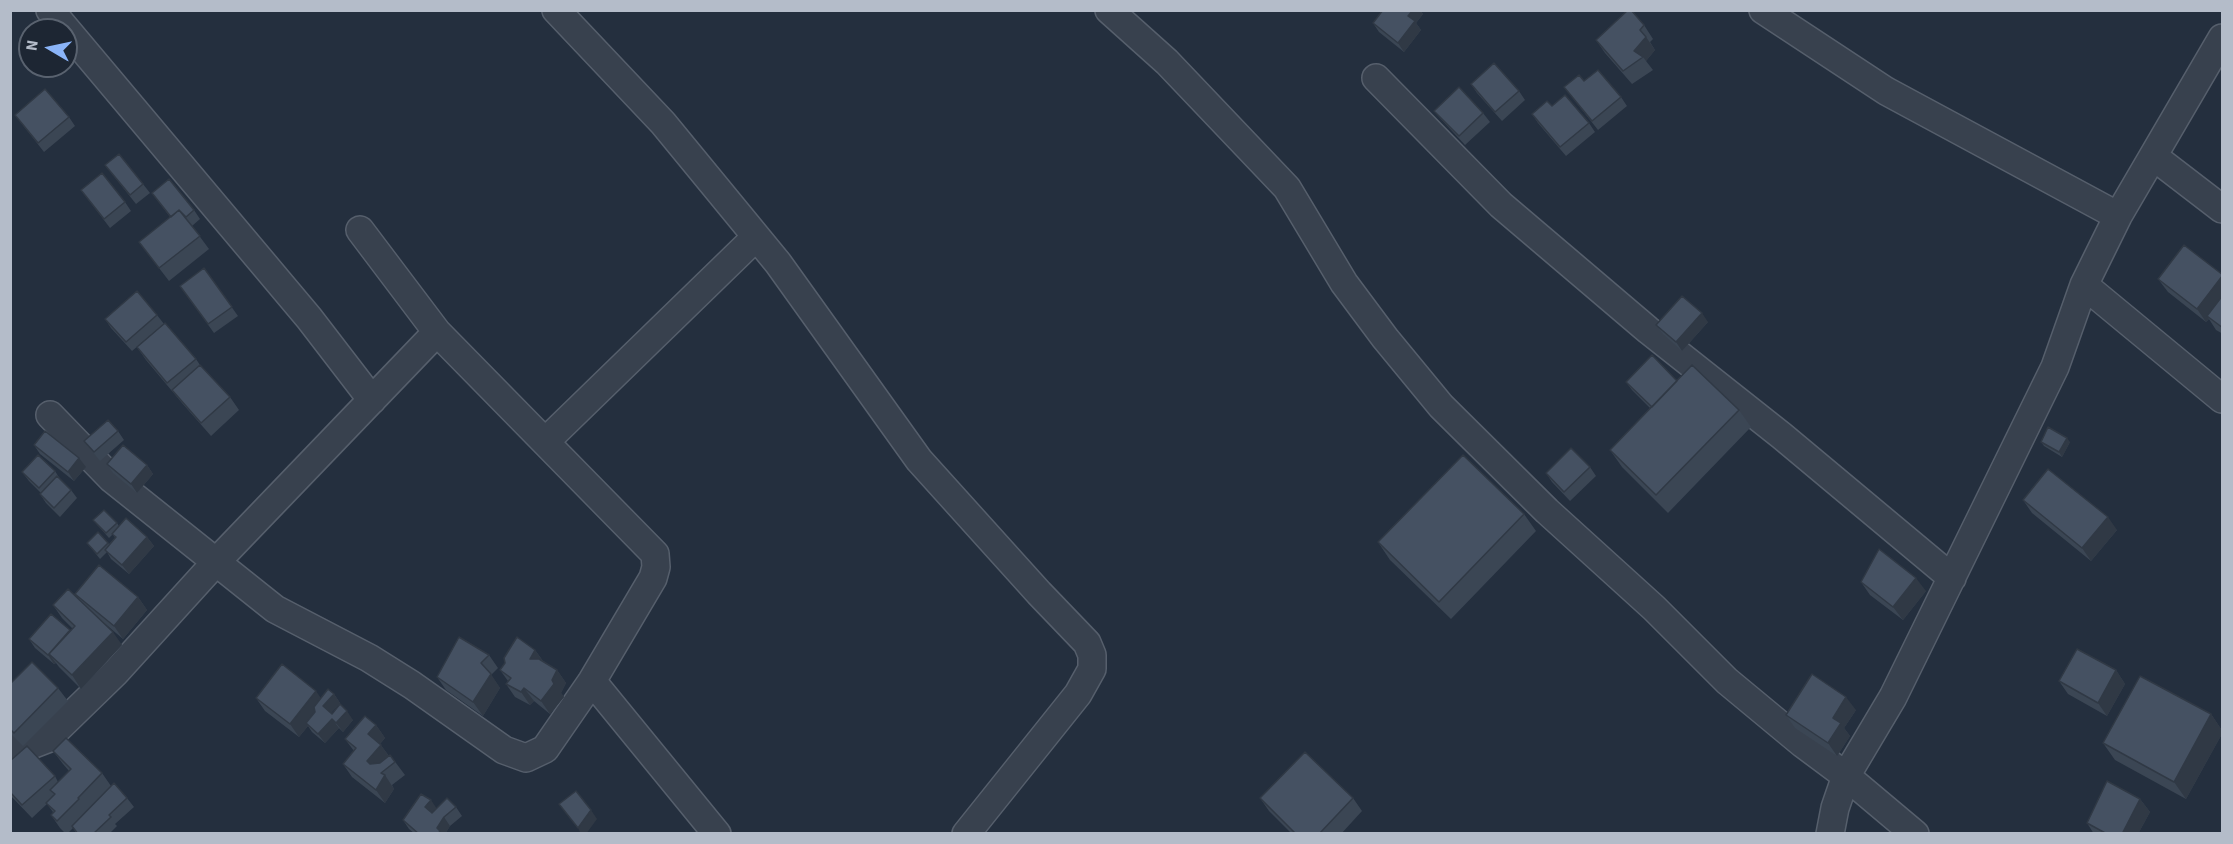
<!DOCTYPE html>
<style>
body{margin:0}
#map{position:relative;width:2233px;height:844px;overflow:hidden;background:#242f3e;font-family:"Source Sans 3",sans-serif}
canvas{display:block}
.frame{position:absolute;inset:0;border:12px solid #b4bcc9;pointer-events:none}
.north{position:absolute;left:18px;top:18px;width:60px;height:60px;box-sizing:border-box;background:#1d2633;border:2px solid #59626f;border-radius:50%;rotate:279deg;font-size:16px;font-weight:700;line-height:24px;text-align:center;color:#b4bcc9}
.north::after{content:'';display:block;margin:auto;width:21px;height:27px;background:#8ab4f8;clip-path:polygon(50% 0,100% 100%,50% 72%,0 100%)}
</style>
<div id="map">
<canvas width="2233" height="844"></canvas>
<div class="frame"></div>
<div class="north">N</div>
</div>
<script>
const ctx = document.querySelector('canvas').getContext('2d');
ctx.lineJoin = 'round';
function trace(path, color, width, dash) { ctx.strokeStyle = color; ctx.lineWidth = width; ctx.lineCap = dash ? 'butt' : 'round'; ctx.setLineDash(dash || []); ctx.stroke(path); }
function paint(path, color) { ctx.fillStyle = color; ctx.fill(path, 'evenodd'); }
const minor = new Path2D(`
 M50 10 309 318 372 400
 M556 10 663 123 778 263 919 460 1039 593 1087 643 1092 655V669L1078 694 966 834
 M1109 10 1167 62 1287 188 1344 283 1385 338 1441 406 1547 511 1654 608 1727 681 1803 744 1846 776 1915 834
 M1763 10 1886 91 2118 216
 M1376 78 1501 205 1648 330 1782 436 1952 578
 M2153 156 2222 209
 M2084 285 2222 399
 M50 415 112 479 275 609 369 658 412 685 504 750 526 758 545 749 592 681 653 578 656 567 655 554 437 332 360 230
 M546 441 756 237
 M592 681 717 834
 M10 744 21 749 47 739 116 672 216 562 437 332
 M1830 834 1835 808 1846 776 1893 697 2055 367 2084 285 2118 216 2222 38`);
trace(minor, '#565f6c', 30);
trace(minor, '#38414e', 27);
paint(new Path2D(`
 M1383 10H1420L1423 14 1416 23 1421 30 1404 52 1379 32 1373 23Z
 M1644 25 1653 39 1650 42 1655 50 1646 61 1653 70 1632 84 1605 53 1596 40Z
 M1584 81 1621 97 1627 106 1598 130 1564 87Z
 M1471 84 1519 91 1525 100 1502 121 1477 93Z
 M1552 106 1589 123 1595 132 1566 156 1538 123 1532 114Z
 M1434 111 1483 113 1490 122 1465 145 1441 119Z
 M15 115 69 117 75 126 44 152Z
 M105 165 143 184 150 193 136 204Z
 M81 190 125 202 131 211 110 228Z
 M152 193 194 210 200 219 192 226 209 249 169 281 139 242 170 217Z
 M204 268 238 316 214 333 180 286Z
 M2223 275V334L2216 330 2209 319 2206 322 2168 292 2158 279Z
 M157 315 164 324 132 351 111 328 105 319Z
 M1708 322 1682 351 1663 334 1656 325Z
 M137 347 196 359 200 365 230 397 239 410 211 436 182 403 146 360Z
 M1677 381 1739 410 1751 427 1668 513 1622 467 1610 450 1650 408 1632 390 1626 382Z
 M118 431 124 440 100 461 84 441Z
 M2041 442H2070L2062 457 2044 446Z
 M34 445 86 467 74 481 40 454Z
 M107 464 147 465 153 474 137 493 113 473Z
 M1590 467 1596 476 1570 501 1552 482 1546 473Z
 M55 471 60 479 71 490 77 498 60 517 46 503 40 494 41 493 29 481 22 472Z
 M2023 500 2117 530 2091 561 2032 513Z
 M1524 514 1536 531 1451 619 1390 560 1378 542Z
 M93 520 117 523 119 526 147 537 154 546 129 574 111 559 107 552 100 559 87 543 98 532 109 544 115 538 113 534 109 538Z
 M1861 582 1926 591 1903 620 1870 595Z
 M75 594 138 597 147 610 123 639 103 622 122 645 81 689 59 667 56 663 54 664 35 648 29 639 71 632 73 629 62 618 53 605 80 601Z
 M535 650 543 661 557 670 566 683 561 693 564 697 550 714 534 701 530 705 515 697 506 684 508 681 500 670Z
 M489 655 498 668 491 675 500 688 483 716 446 690 437 677Z
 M2116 670 2125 684 2107 716 2068 694 2059 681Z
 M10 684 58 688 68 701 23 746 10 733Z
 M334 694 340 703 331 713 353 720 343 732 339 728 325 743 312 732 308 726 299 737 265 711 256 698H321Z
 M1856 710 1844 728 1850 736 1837 756 1795 728 1786 715Z
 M2211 714 2223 732 2186 799 2115 760 2103 743Z
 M376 725 385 738 380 744 389 756 390 755 405 775 392 785 394 789 385 803 352 777 343 764 354 751 345 739Z
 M53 751 102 773 111 786 127 798 134 807 115 824 117 826 109 834H77L73 828 67 834H66L60 828 51 815 53 812 47 804 32 818 10 795V761L55 776 58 782 69 771 63 764Z
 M1260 798H1353L1362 811 1341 834H1292L1269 811Z
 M2140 799 2150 812 2138 834H2094L2087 823Z
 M456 807 462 816 450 826 445 834H415L409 829 403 820 437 808Z`), '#3b4654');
paint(new Path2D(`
 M1413 10H1420L1423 14 1416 23 1421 30 1404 52 1398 43 1408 16Z
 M1646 37 1655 50 1646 61 1643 57 1634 51Z
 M2223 276V301L2207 316 2209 319 2206 322 2197 309Z
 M1702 313 1708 322 1682 351 1676 342Z
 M2067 438 2070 442 2062 457 2059 452Z
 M79 458 86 467 74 481 68 472Z
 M147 465 153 474 137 493 131 484Z
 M2108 517 2117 530 2091 561 2082 548Z
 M147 537 154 546 129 574 122 565Z
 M1916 578 1926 591 1903 620 1893 607Z
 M138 597 147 610 123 639 114 626Z
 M70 630 76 639 49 654 56 663 54 664 48 655Z
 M113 632 122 645 81 689 72 675Z
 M535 650 544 663 530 659Z
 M557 670 566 683 561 693 564 697 550 714 541 701Z
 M2116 670 2125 684 2107 716 2098 703Z
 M491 674 500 688 483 716 473 702Z
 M524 688 534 701 530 705 521 692Z
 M316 691 325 704 334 694 340 703 329 715 306 723 308 726 299 737 290 724Z
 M1846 697 1856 710 1844 728 1850 736 1837 756 1828 743 1833 718Z
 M347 711 353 720 343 732 336 723Z
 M2211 714 2223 732 2186 799 2174 782Z
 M332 719 339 728 325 743 318 734Z
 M376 725 385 738 377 747 368 734Z
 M381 745 390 758 376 774 367 761Z
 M385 775 394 789 385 803 376 790Z
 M2140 799 2150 812 2138 834H2122Z
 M431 800 437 809 431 816 425 807Z
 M591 810 597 819 586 834H581L578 828Z
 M444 817 450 826 445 834H438L437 828Z`), '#303945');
const building = new Path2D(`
 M1383 10H1413L1408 16 1415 21 1398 43 1373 23Z
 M1628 10H1631L1644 25 1640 30 1646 37 1634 51 1643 57 1623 71 1596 40Z
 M1494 63 1519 91 1495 112 1471 84Z
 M1598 70 1621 97 1592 121 1564 87 1579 75 1584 81Z
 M1459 87 1483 113 1459 136 1434 111Z
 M45 89 69 117 38 143 15 115Z
 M1565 95 1589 123 1560 147 1532 114 1547 101 1552 106Z
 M119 154 143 184 130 195 105 165Z
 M102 173 125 202 104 219 81 190Z
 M169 179 194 210 186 217 179 210 171 217 152 193Z
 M179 210 200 236 159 268 139 242Z
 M2184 245 2223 275 2197 309 2158 279Z
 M204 268 232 307 208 324 180 286Z
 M137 291 157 315 126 342 105 319Z
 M2223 295V328L2207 316Z
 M1682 296 1702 313 1676 342 1656 325Z
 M165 323 196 359 167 383 137 347Z
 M1652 355 1677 381 1652 407 1626 382Z
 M200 365 230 397 201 423 172 390Z
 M1692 365 1739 410 1656 495 1610 450Z
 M108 420 118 431 94 452 84 441Z
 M2048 427 2067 438 2059 452 2041 442Z
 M45 431 79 458 68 472 34 445Z
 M123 445 147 465 131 484 107 464Z
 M1571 448 1590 467 1564 492 1546 473Z
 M38 455 55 471 39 488 22 472Z
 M1463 455 1524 514 1439 602 1378 542Z
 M2048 469 2108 517 2082 548 2023 500Z
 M57 476 71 490 54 508 40 494Z
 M104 510 117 523 106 533 93 520Z
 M126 518 147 537 122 565 105 550 116 537 112 534Z
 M98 532 108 543 97 554 87 543Z
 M1879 549 1916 578 1893 607 1861 582Z
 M99 565 138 597 114 626 75 594Z
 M68 589 113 632 72 675 49 654 75 626 53 605Z
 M51 614 70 630 48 655 29 639Z
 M459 637 489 655 481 663 491 674 473 702 437 677Z
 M517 637 535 650 530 659H539L557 670 552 680 554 684 541 701 524 688 521 692 506 684 511 678 500 670 505 663 504 658Z
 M2077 649 2116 670 2098 703 2059 681Z
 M32 662 58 688 14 733 10 729V684Z
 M282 664 316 691 290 724 256 698Z
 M1812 674 1846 697 1833 718 1841 723 1828 743 1786 715Z
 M2140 676 2211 714 2174 782 2103 743Z
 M328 689 334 694 323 706 332 714 340 704 347 711 336 723 332 719 318 734 306 723 315 712 314 707Z
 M365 716 376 725 368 734 381 745 367 761 370 764 380 763 390 755 395 762 381 773 385 775 376 790 343 764 356 748 345 739Z
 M66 738 102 773 78 798 79 799 57 821 51 815 55 811 46 803 55 794 50 790 71 769 53 751Z
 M27 746 55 776 22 805 10 792V761Z
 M1305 752 1353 798 1319 834H1296L1260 798Z
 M2107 781 2140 799 2122 834H2107L2087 823Z
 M114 783 127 798 109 815 111 817 93 834H78L72 826Z
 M576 791 591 810 578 828 559 804Z
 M421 794 431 800 425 807 432 813 447 798 456 807 444 817 437 828 440 831 438 834H419L403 820Z`);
paint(building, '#455162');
trace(building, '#303945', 1.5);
</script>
